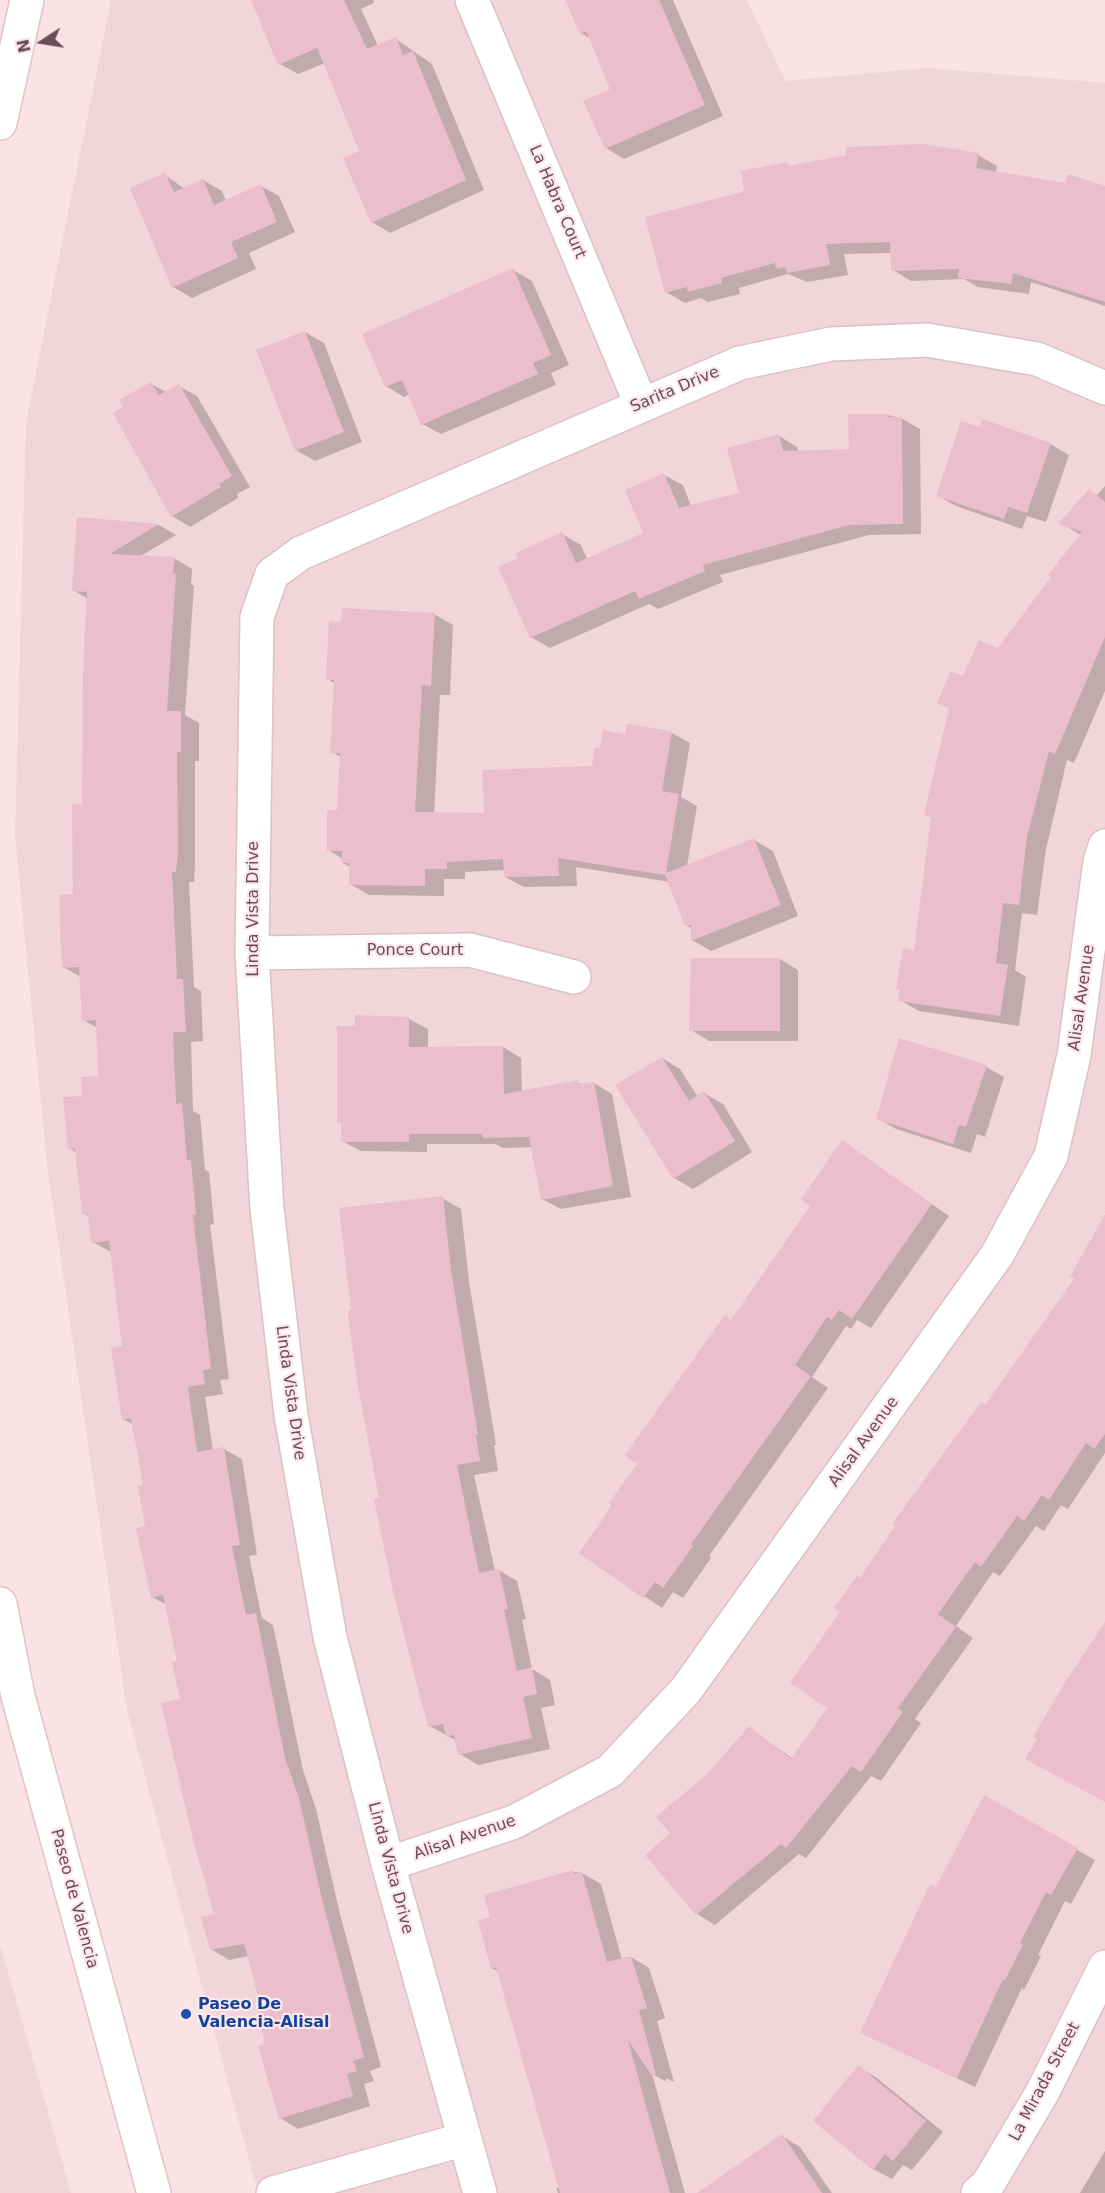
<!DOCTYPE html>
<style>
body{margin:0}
#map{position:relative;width:1105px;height:2193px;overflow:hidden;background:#f9e3e5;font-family:"DejaVu Sans",sans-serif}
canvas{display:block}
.north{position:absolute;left:12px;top:12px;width:60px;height:60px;-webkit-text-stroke:4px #fce8eb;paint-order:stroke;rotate:258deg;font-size:16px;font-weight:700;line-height:24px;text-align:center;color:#6d4c59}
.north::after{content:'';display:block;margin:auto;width:21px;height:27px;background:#6d4c59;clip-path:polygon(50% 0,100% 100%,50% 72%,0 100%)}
</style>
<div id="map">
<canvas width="1105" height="2193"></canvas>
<div class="north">N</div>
</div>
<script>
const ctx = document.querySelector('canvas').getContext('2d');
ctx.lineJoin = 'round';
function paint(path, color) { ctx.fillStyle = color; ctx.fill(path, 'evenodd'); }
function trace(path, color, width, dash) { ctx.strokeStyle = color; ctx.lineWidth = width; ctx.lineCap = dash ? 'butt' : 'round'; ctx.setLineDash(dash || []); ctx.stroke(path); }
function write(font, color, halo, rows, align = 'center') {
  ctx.font = font + ' "DejaVu Sans",sans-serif'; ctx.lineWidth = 4.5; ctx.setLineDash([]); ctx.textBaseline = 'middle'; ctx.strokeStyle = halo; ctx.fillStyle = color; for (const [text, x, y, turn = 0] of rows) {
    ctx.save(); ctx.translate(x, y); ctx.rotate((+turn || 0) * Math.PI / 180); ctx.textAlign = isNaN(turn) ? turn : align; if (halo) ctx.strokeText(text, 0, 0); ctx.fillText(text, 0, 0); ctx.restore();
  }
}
paint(new Path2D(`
 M111 0H747L785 81 926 68 1105 83V2193H258L127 1710 47 1165 15 836 26 423Z
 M0 1944 71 2193H0Z`), '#f1d5da');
paint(new Path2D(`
 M253 0H373L374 3 361 9 378 46 396 39 432 64 484 190 390 233 372 222 361 152 325 63 298 74 280 64Z
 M567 0H673L723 116 624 159 606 148 612 90 591 39 581 33Z
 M978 155 997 166 996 173 1066 185 1105 187V306L1031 282 1029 294 978 287 964 279 911 281 893 270 892 253 844 254 848 275 807 282 788 274 739 288 740 294 708 302 701 298 685 303 666 292 743 193 787 164 792 167Z
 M165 175 185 189 203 180 222 191 226 201 261 186 279 196 295 232 249 253 256 269 192 298 173 287Z
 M513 270 532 281 569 365 551 373 556 385 441 434 422 424 410 394 404 397 386 386Z
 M305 332 324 343 362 442 315 461 296 450Z
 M151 384 166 392 179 386 197 396 250 487 237 494 238 498 190 527 172 516Z
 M887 415 901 418 920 429 921 534 869 535 720 575 723 582 658 609 649 604 550 648 531 637 520 558 562 534 581 545 587 559 645 534 664 475 683 485 691 506 741 494 779 436 797 447 799 452 850 451Z
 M1050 444 1069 455 1046 522 1027 516 1022 529 956 506 938 496Z
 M1105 486V691L1074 763 1067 760 1046 849 1037 915 1022 913 1015 970 1026 977 1019 1026 919 1011 900 1000 902 990 898 988 915 952 932 818 925 814 951 709 939 703 998 650 1053 577 1081 535 1061 523 1089 491 1097 495Z
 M78 519 159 525 176 535 139 557 174 558 192 569 191 584 194 586 185 715 199 723V761H195V865L194 882H189L194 987 201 991 203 1041 191 1042 193 1111 200 1115 205 1170 209 1172 214 1224 210 1225 229 1379 220 1380 223 1394 205 1397 213 1451 224 1449 242 1459 257 1555 249 1556 262 1618 273 1625 303 1770 316 1809 340 1914 381 2067 370 2071 374 2081 364 2084 370 2106 298 2129 280 2118 263 2009 249 1956 229 1960 211 1949 216 1915 181 1700 179 1662 167 1605 152 1597 144 1486 134 1425 123 1419 124 1347 111 1252 93 1242 90 1217 83 1213 77 1153 69 1148 84 1097 100 1077 98 1028 83 1020 81 977 63 967 75 895 84 806 88 599 73 590Z
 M434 614 453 625 450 695H440L434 814 485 815 594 768 601 749 626 736 672 733 690 743 681 797 697 806 687 866 754 840 773 851 798 916 711 951 692 940V929L686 925 670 882 576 867 577 886 524 887 505 877V870L465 872V879H444V896L369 895 350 884V867L343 863V859L328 850 339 812 341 757 332 752 335 684 328 679 343 623Z
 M780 959 798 970V1041H709L691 1030Z
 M409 1019 428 1029V1048L503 1047 521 1058 522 1092 577 1082 583 1085 594 1083 612 1094 631 1197 561 1209 542 1199 533 1147 503 1148 495 1144H427V1152L361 1151 342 1141V1124L338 1122 356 1028Z
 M662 1058 680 1069 698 1097 704 1093 723 1104 752 1152 693 1189 674 1178Z
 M986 1067 1004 1077 985 1137 977 1134 971 1153 896 1129 878 1118Z
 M843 1142 949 1216 871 1328 857 1320 851 1329 846 1326 812 1377 828 1388 709 1556 711 1558 683 1598 673 1592 662 1608 581 1553 732 1321 812 1206Z
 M442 1198 461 1209 469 1282 496 1445H494L498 1471 474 1475 495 1571 499 1570 517 1581 526 1619 522 1620 532 1669 550 1680 555 1705 541 1708 550 1749 478 1765 460 1754 457 1741 430 1726 381 1499Z
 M1105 1215V1453L1068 1509 1061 1505 1044 1531 1036 1526 1000 1576 993 1572 956 1626 973 1638 915 1719 921 1723 881 1781 871 1776 806 1858 799 1854 715 1925 697 1914 647 1855 672 1833 707 1776 749 1728 793 1759 829 1708 842 1612 861 1580 1076 1278Z
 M985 1798 1095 1860 1071 1904 1065 1901 1038 1955 1041 1956 1024 1990 1022 1988 975 2087 862 2033Z
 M573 1872 582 1873 601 1884 622 1960 631 1957 649 1968 665 2018 657 2021 674 2082 666 2078V2081L673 2085 652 2074 685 2193H558L556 2188 560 2187 499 1972 492 1968V1918Z
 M858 2067 877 2078 943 2132 912 2170 903 2165 892 2179 873 2169Z
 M782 2136 800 2147 832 2193H735Z
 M1105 2151V2193H1080Z`), '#0003');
paint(new Path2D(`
 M251 0H344L367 49 396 37 403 55 413 51 466 180 371 223 343 158 359 151 317 48 278 65Z
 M565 0H659L705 105 605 149 583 101 610 89 586 31 580 34Z
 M923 144 979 153 976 168 1065 183 1068 174 1105 186V302L1013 273 1011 284 958 278 959 269 891 271 890 242 826 244 830 265 787 273 786 267 777 269 775 263 721 278 722 283 688 292 687 287 665 293 645 217 742 192 744 189 741 171 787 162 788 166 846 155V147Z
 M165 173 174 192 203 179 214 205 261 184 277 222 231 242 238 258 172 288 130 188Z
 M513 268 551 355 533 363 538 374 421 425 402 380 385 387 362 334Z
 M305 331 344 432 295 451 256 350Z
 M151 382 159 395 179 384 232 476 219 484 221 487 171 517 113 413 123 407 119 400Z
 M848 414H888V417H902L903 524 849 525 703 565 705 571 639 599 635 591 530 638 498 567 518 558 516 553 562 532 576 563 643 533 625 490 664 473 679 508 739 493 727 448 779 434 783 451 849 449Z
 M982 419 1051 443 1027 513 1008 507 1004 519 936 496 961 421 980 427Z
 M1089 489 1105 502V637L1055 754 1049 751 1027 837 1019 905 1003 903 996 963 1008 965 1000 1016 898 1001 900 989H896L903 948 914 950 931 817 924 815 949 708 937 703 951 671 963 676 979 640 998 648 1051 577 1048 575 1082 532 1058 524Z
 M77 517 159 524 110 554 175 557 173 574H176L167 711H181V752H177L178 854 176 872H172L177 979H183L186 1032H173L176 1104 182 1103 187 1160H191L196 1215H193L211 1369 203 1370 205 1384 188 1387 197 1452 224 1447 240 1545 232 1546 246 1615 256 1613 285 1758 299 1798 323 1903 364 2057 353 2061 357 2071 347 2074 353 2096 279 2119 258 2046 265 2044 257 2009 261 2008 244 1944 210 1950 201 1917 214 1914 194 1843 161 1703 180 1699 172 1662 177 1661 163 1595 151 1598 136 1528 145 1526 138 1486 143 1485 131 1418 122 1420 111 1348 122 1346 109 1241 91 1243 88 1214H82L75 1148 68 1149 63 1097 82 1096 81 1077 98 1076 96 1020 82 1021 79 967 62 968 59 895 73 894 72 804H82L83 671 87 592 72 591Z
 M342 608 435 613 431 686 422 685 415 812 484 813 482 770 592 766 595 747 600 748 603 730 625 734 627 724 672 731 662 791 679 794 666 873 754 838 781 905 691 941V925L685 926 665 875 558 858 559 876 504 877 503 859 447 862V869H425V886L349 885V863H342V851H327V810H337L340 753H330L334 680H326L329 621 341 622Z
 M691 958H780V1031H689Z
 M355 1015 409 1017V1047L503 1046 504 1094 578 1080V1084L594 1082 613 1186 541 1200 529 1137 483 1138 482 1134H409V1142H341V1123H337V1026H355Z
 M899 1038 987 1065 966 1127 959 1125 953 1144 876 1119Z
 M662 1057 689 1101 704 1091 735 1141 673 1179 615 1085Z
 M842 1140 932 1204 852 1319 839 1310 832 1320 827 1317 795 1365 811 1376 691 1544 693 1546 663 1588 655 1582 643 1598 579 1553 612 1506 609 1503 637 1464 625 1455 725 1315 731 1320 810 1206 801 1199Z
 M443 1196 451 1270 478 1435H476L480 1461 457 1465 479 1573 499 1569 508 1609 504 1610 517 1671 532 1667 537 1694 523 1697 532 1738 458 1755 454 1735 446 1737 443 1724 428 1727 393 1591 374 1499 379 1498 357 1381 349 1322 348 1310H351L339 1208Z
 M1105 1215V1434L1094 1449 1086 1443 1049 1500 1042 1495 1024 1521 1017 1516 981 1567 975 1562 938 1614 956 1627 898 1708 903 1712 861 1772 852 1766 786 1848 781 1844 696 1915 645 1855 670 1833 656 1817 706 1775 749 1726 791 1759 827 1708 790 1683 840 1612 834 1608 857 1576 860 1578 895 1526 892 1524 981 1402 985 1405 1074 1279 1070 1276Z
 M1105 1622V1802L1025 1759 1037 1739 1033 1737 1064 1684Z
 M984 1795 1078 1848 1051 1895 1046 1892 1020 1943 1023 1944 1005 1980 1003 1979 957 2078 860 2033 930 1884 936 1887Z
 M573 1870 574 1874 582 1872 607 1962 631 1956 647 2008 639 2010 656 2074 652 2076 628 2040 670 2193H560L496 1967 491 1969 478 1921 490 1917 484 1895Z
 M858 2065 926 2121 893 2161 885 2154 873 2170 813 2121Z
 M782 2134 822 2193H697Z`), '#ebbecd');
const street = new Path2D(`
 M472 0 641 404
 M252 953 470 950 574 977
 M388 1864 514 1822 610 1771 686 1690 997 1255 1051 1156 1074 1055 1100 862 1105 846
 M273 2193 465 2139
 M480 2193 388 1864 330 1637 291 1415 267 1209 252 953 257 617 272 574 301 553 740 363 831 344 927 340 1037 359 1105 388
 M978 2193 988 2184 1042 2093 1105 1967`);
const secondary = new Path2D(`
 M0 123 27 0
 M0 1604 18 1696 154 2193`);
trace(street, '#dcc0c7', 36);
trace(secondary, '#e2c1c9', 36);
trace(street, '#fff', 33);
trace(secondary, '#fff', 33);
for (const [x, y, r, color] of [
 [186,2014,6,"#1a4fb4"]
]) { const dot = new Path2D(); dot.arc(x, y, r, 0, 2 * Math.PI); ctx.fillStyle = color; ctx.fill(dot); trace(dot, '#fce8eb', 2); }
write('16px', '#6d4c59', '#fce8eb', [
 ["La Habra Court",557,202,67],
 ["Sarita Drive",675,390,-23],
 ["Linda Vista Drive",254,909,-90],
 ["Ponce Court",415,951],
 ["Alisal Avenue",1082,998,-82],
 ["Linda Vista Drive",290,1393,82],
 ["Alisal Avenue",864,1442,-54],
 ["Alisal Avenue",465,1838,-19],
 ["Linda Vista Drive",390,1868,75],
 ["Paseo de Valencia",74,1899,75],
 ["La Mirada Street",1045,2082,-62]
]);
write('bold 16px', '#164399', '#fce8eb', [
 ["Paseo De",198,2005],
 ["Valencia-Alisal",198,2023]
], 'left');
</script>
